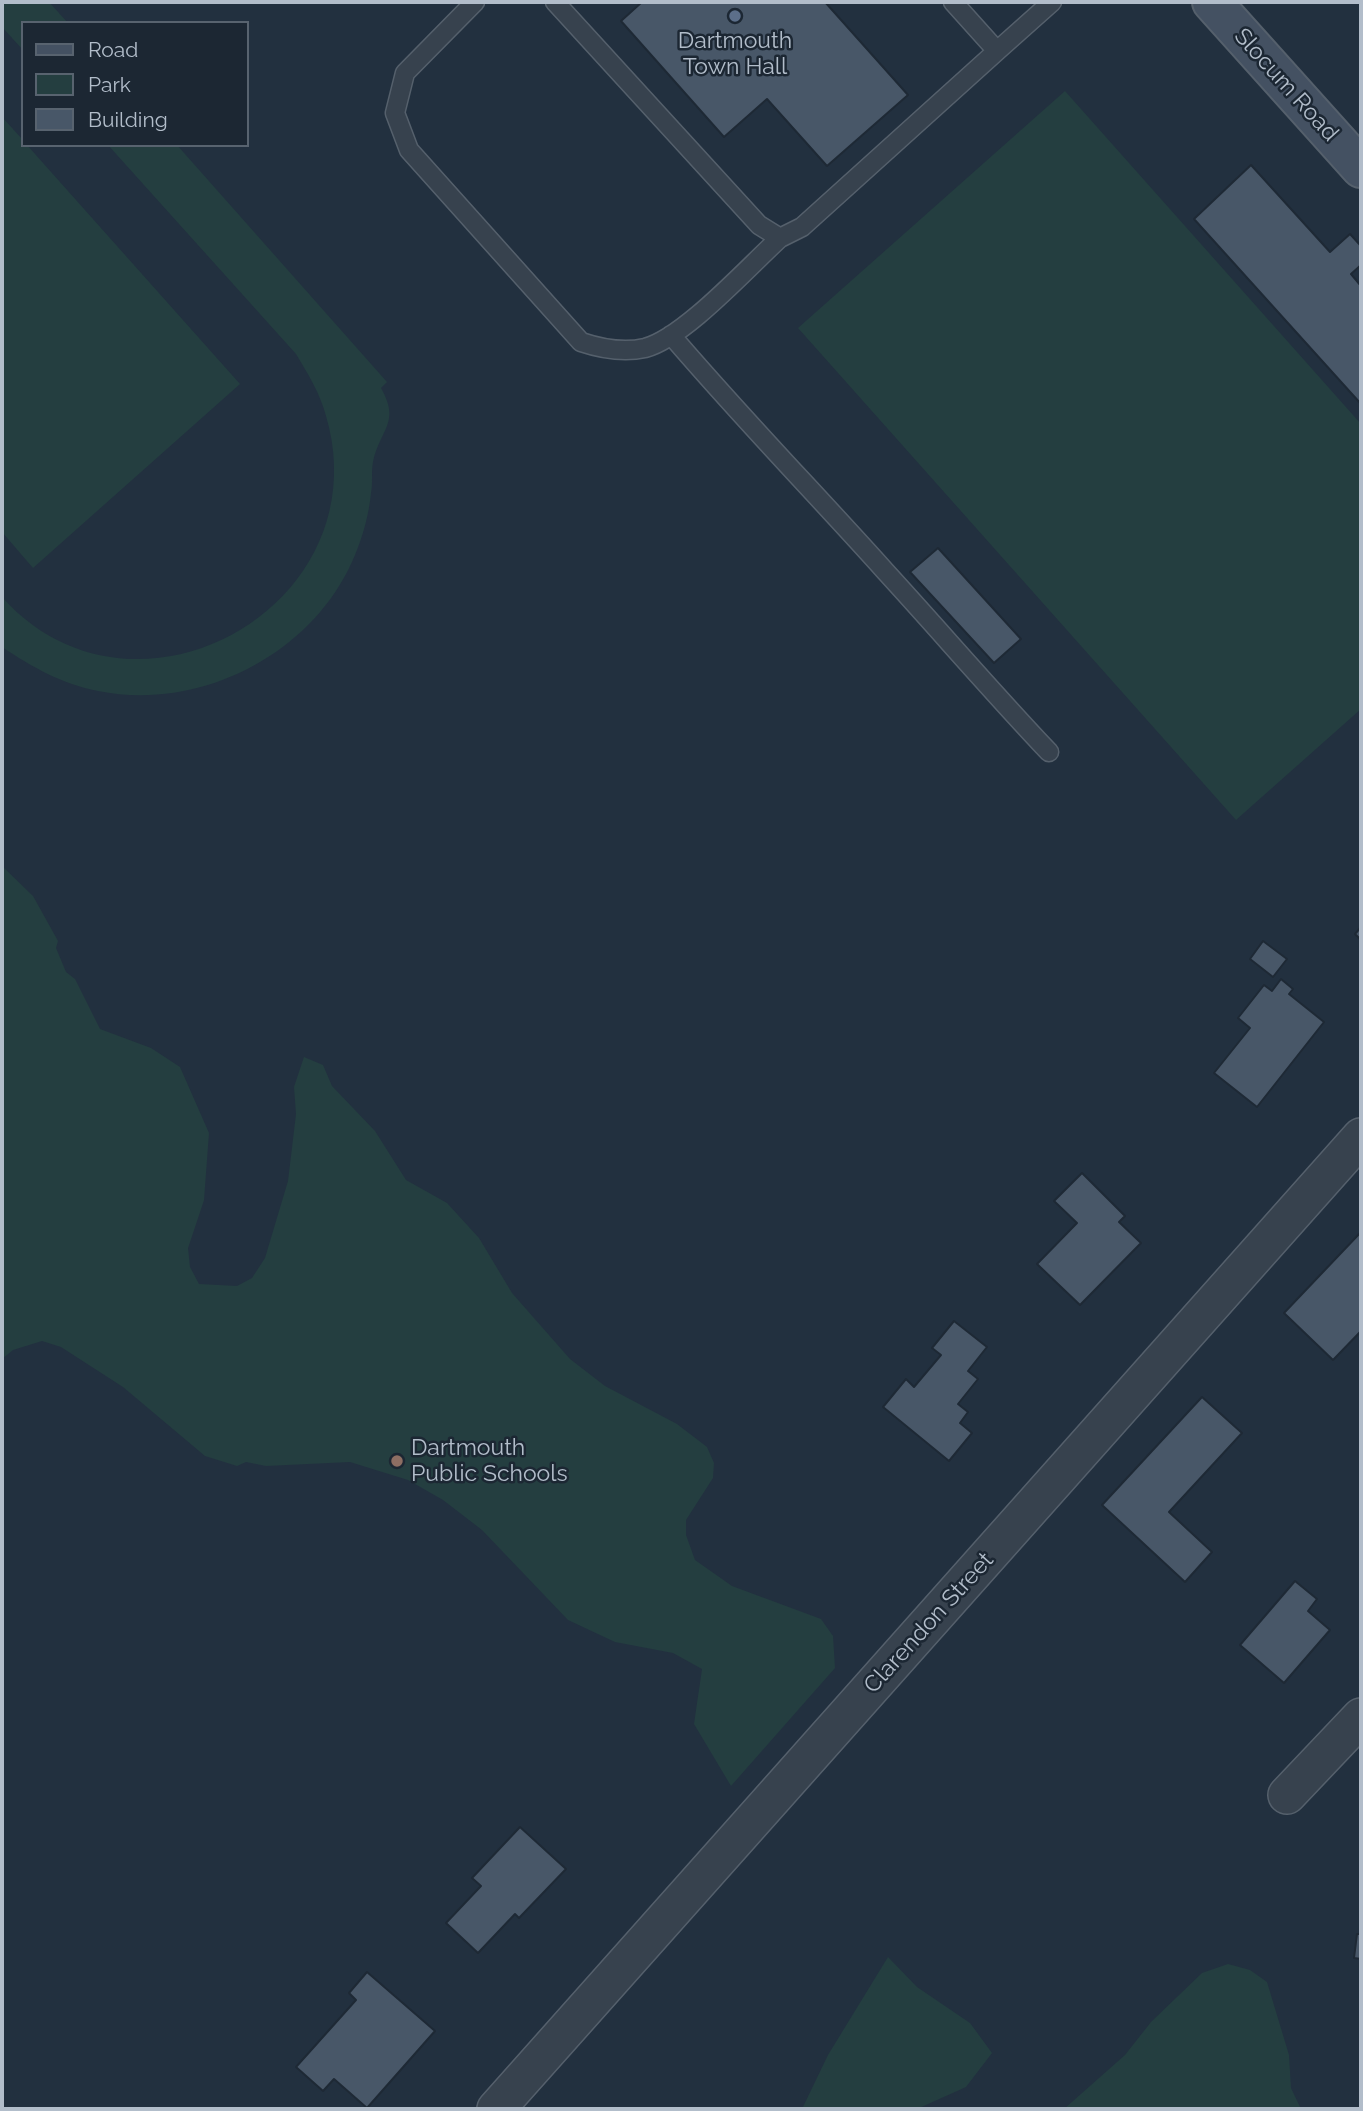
<!DOCTYPE html>
<style>
body{margin:0}
#map{position:relative;width:1363px;height:2111px;overflow:hidden;background:#22303f;font-family:Raleway,sans-serif}
canvas{display:block}
.frame{position:absolute;inset:0;border:4px solid #b2bdca;pointer-events:none}
.legend{position:absolute;left:21px;top:21px;width:228px;height:126px;box-sizing:border-box;background:#1c2733;border:2px solid #58636f;margin:0;padding:9px 12px;list-style:none;font-size:21px;color:#b2bdca}
.legend li{display:flex;align-items:center;gap:14px;height:35px}
.legend b{width:35px;border:2px solid #58636f}
</style>
<div id="map">
<canvas width="1363" height="2111"></canvas>
<div class="frame"></div>
<ul class="legend">
<li><b style="height:9px;background:#445162"></b>Road</li>
<li><b style="height:19px;background:#243e40"></b>Park</li>
<li><b style="height:19px;background:#485768"></b>Building</li>
</ul>
</div>
<script>
const ctx = document.querySelector('canvas').getContext('2d');
ctx.lineJoin = 'round';
function paint(path, color) { ctx.fillStyle = color; ctx.fill(path, 'evenodd'); }
function trace(path, color, width, dash) { ctx.strokeStyle = color; ctx.lineWidth = width; ctx.lineCap = dash ? 'butt' : 'round'; ctx.setLineDash(dash || []); ctx.stroke(path); }
function write(font, color, halo, rows, align = 'center') {
  ctx.font = font + ' Raleway,sans-serif'; ctx.lineWidth = 5; ctx.setLineDash([]); ctx.textBaseline = 'middle'; ctx.strokeStyle = halo; ctx.fillStyle = color; for (const [text, x, y, turn = 0] of rows) {
    ctx.save(); ctx.translate(x, y); ctx.rotate((+turn || 0) * Math.PI / 180); ctx.textAlign = isNaN(turn) ? turn : align; if (halo) ctx.strokeText(text, 0, 0); ctx.fillText(text, 0, 0); ctx.restore();
  }
}
paint(new Path2D(`
 M2 2H49L68 23H23V50L2 27Z
 M1065 91 1361 424V709L1236 820 798 328Z
 M2 117 23 140V145H27L240 384 33 568 2 532Z
 M108 145H177L387 382 381 388C401 423 380 429 373 462 371 472 373 483 371 493 369 514 363 536 355 555 315 653 201 712 98 691 62 684 32 667 2 647V597C134 745 382 606 326 416 320 393 308 374 296 354Z
 M2 866 33 896 58 941 56 948 66 972 75 979 100 1029 151 1048 180 1067 209 1133 204 1200 188 1248 190 1267 199 1284 237 1286 252 1278 265 1258 288 1181 296 1114 294 1087 304 1057 323 1065 332 1086 375 1131 406 1180 447 1203 479 1238 512 1293 570 1359 605 1386 677 1424 707 1447 714 1463 713 1478 686 1520V1535L695 1560 732 1586 821 1619 833 1636 835 1668 731 1786 694 1724 702 1669 673 1653 615 1642 568 1620 482 1530 443 1500 408 1480 350 1462 266 1466 246 1462 237 1466 205 1456 123 1387 61 1347 42 1341 13 1350 2 1359Z
 M888 1957 917 1987 970 2023 992 2053 966 2087 917 2109H802L828 2055Z
 M1228 1964 1250 1970 1267 1982 1289 2055 1291 2088 1301 2109H1064L1125 2055 1151 2022 1202 1973Z`), '#243e40');
const building = new Path2D(`
 M642 2H825L908 95 827 166 767 99 724 137 621 21Z
 M1251 165 1330 252 1350 234 1361 246V265L1351 274 1361 286V404L1194 219Z
 M938 548 1021 639 994 663 910 572Z
 M1361 927V940L1355 934Z
 M1263 941 1287 959 1273 977 1250 959Z
 M1281 979 1293 989 1289 994 1324 1022 1257 1107 1214 1073 1250 1028 1238 1018 1264 985 1272 991Z
 M1082 1173 1125 1216 1119 1222 1141 1243 1080 1305 1037 1264 1077 1223 1054 1201Z
 M1361 1232V1331L1333 1360 1284 1313Z
 M954 1321 987 1347 968 1371 978 1379 958 1404 968 1412 960 1423 972 1433 949 1461 883 1407 906 1379 914 1387 941 1355 932 1348Z
 M1202 1397 1242 1433 1169 1512 1212 1552 1185 1582 1102 1505Z
 M1295 1581 1317 1599 1308 1611 1330 1630 1284 1683 1240 1645Z
 M520 1827 566 1869 519 1918 515 1914 478 1953 446 1923 481 1886 472 1878Z
 M1357 1934H1361V1959L1354 1958Z
 M367 1972 435 2031 367 2108 334 2079 323 2091 296 2067 356 2000 349 1993Z`);
paint(building, '#485768');
trace(building, '#1e2935', 2);
const lane = new Path2D(`
 M475 2 405 73 395 113 409 150 581 342C602 349 623 353 645 348 684 338 748 267 780 238
 M555 2 759 225 780 238 802 227 997 51
 M953 2 997 51 1052 2
 M671 335C740 416 814 492 885 571 940 631 993 693 1049 752`);
const street = new Path2D(`
 M1287 1795 1361 1717
 M496 2109 1361 1137`);
const secondary = new Path2D(`
 M1212 2 1361 168`);
trace(lane, '#55606c', 21);
trace(street, '#55606c', 40);
trace(secondary, '#55606c', 42);
trace(lane, '#37424e', 18);
trace(street, '#37424e', 37);
trace(secondary, '#445162', 38);
for (const [x, y, r, color] of [
 [735,16,7,"#5c6f8a"],
 [397,1461,7,"#8d6e63"]
]) { const dot = new Path2D(); dot.arc(x, y, r, 0, 2 * Math.PI); ctx.fillStyle = color; ctx.fill(dot); trace(dot, '#1c2733', 2.5); }
write('23px', '#b2bdca', '#1c2733', [
 ["Dartmouth",735,41],
 ["Town Hall",735,67],
 ["Dartmouth",411,1448,"left"],
 ["Public Schools",411,1474,"left"]
]);
write('23px', '#b2bdca', '#1c2733', [
 ["Slocum Road",1286,85,48],
 ["Clarendon Street",929,1623,-48]
]);
</script>
